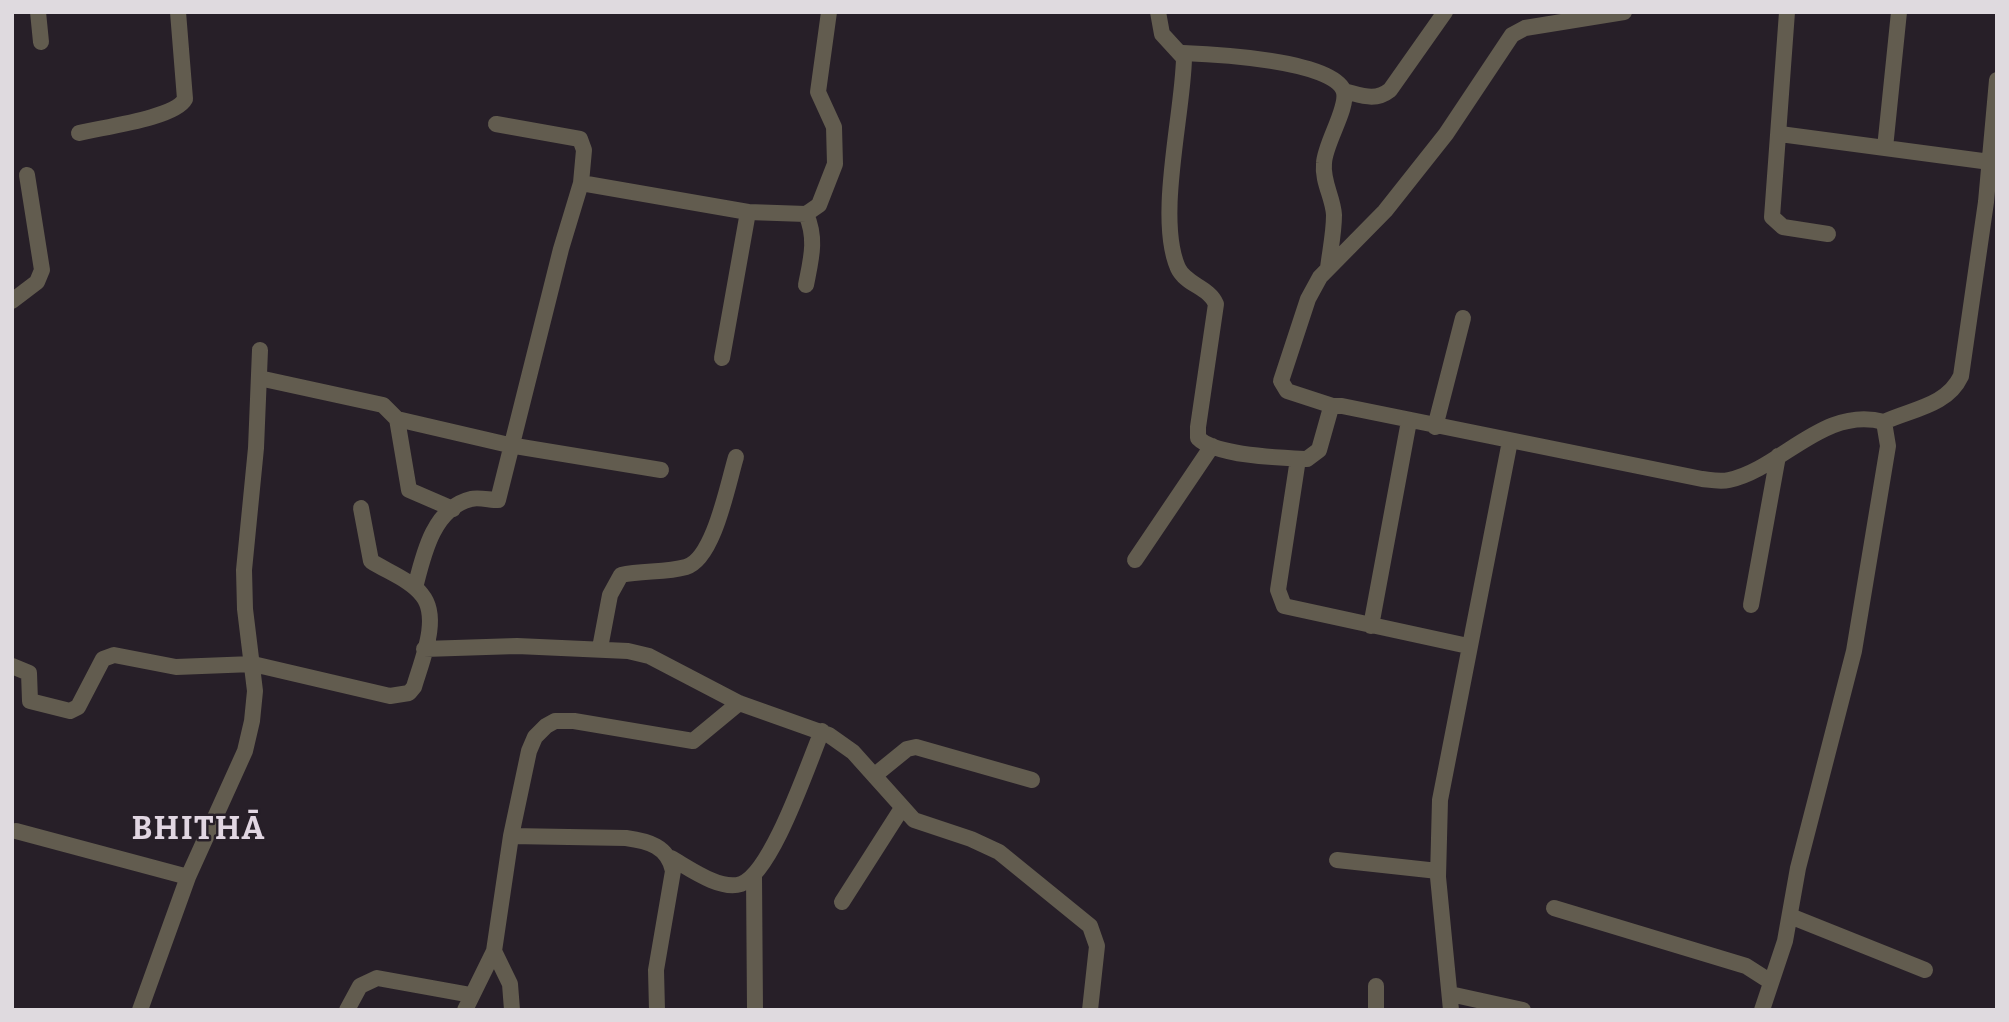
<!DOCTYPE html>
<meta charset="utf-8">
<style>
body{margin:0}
#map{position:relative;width:2009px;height:1022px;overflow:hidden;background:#271f28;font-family:Bitter,serif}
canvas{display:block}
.frame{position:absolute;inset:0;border:14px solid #dfdadf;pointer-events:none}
</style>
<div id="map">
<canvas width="2009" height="1022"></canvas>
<div class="frame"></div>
</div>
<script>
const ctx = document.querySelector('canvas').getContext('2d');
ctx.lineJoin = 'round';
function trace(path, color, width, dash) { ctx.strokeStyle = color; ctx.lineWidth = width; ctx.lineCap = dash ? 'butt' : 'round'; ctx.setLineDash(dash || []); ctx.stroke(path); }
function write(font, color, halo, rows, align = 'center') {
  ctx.font = font + ' Bitter,serif'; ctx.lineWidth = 5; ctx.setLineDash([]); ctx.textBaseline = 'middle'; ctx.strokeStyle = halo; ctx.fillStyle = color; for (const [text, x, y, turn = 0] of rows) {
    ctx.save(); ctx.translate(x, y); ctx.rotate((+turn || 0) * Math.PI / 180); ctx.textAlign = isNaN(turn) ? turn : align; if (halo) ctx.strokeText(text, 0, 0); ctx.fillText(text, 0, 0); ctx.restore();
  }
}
trace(new Path2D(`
 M38 12 41 42
 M1158 12 1162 34 1184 58C1183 114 1156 218 1178 268 1186 285 1209 287 1216 304L1198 427V438C1216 456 1281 458 1307 459L1319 450 1330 411 1333 406H1342L1702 479C1711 480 1720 482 1729 480 1781 469 1824 405 1884 422L1888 446 1854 651 1798 868 1785 941 1762 1010
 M1787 12 1772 217 1783 227 1828 234
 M1183 53C1211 54 1336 60 1344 92 1348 109 1325 143 1324 163 1322 182 1333 197 1334 215 1334 233 1330 251 1328 268
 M1344 91C1361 95 1375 102 1390 90L1445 12
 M79 133C103 127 175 118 185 99L178 12
 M1780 134 1990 162
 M1885 148 1899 12
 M581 183 748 212 806 214 819 205 835 164 834 127 818 92 829 12
 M806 214C817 239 811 259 806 285
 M12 301 37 282 42 270 27 175
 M722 358 748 212
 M259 378 383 405 397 419 409 490 453 509
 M1333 406 1287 391 1281 381 1308 299 1320 277 1385 211 1446 134 1512 35 1525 28 1624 12
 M397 419 509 445 661 470
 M1884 422C1912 409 1947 406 1961 376L1986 202 1997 80
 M1435 427 1463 318
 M1298 459 1278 590 1284 606 1468 646
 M1135 560 1212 446
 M415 588C423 556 433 508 471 499 478 497 490 500 498 500L561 249 581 183 584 150 580 139 496 124
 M1751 605 1778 456
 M1371 626 1409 421
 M600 648 610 595 621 575C642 570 665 573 686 567 714 559 728 483 736 457
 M424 649 517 646 628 651 649 656 739 703 829 735 853 752 914 820 971 839 999 852 1090 926 1097 946 1090 1010
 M12 666 29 673 30 701 70 711 78 707 103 659 114 655 176 667 253 664 390 696 409 693 414 687C421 662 441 618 422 595 411 580 386 571 371 561L361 508
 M875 775 907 749 916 747 1032 780
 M16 831 188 877
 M511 836 626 838C648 841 668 846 673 871L656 970 657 1010
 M671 858C689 868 720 891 741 884 772 873 808 764 822 731
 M1337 860 1438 871
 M754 876 755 1010
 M842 902 902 808
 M1554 908 1746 966 1771 982
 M1790 916 1925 970
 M494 951 510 984 512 1010
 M1376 986V1010
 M1450 994 1523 1010
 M140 1010 188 877 245 751 252 721 255 691 245 609 244 570 256 448 260 350
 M347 1010 360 986 377 978 471 995
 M465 1010 494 951 511 836 529 751 535 737 546 726 555 721H574L693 741 739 703
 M1451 1010 1438 877 1440 800 1510 441`), '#625c4f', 16);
ctx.letterSpacing = '2px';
write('bold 32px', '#e1d6e2', '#271f28', [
 ["BHITHĀ",199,830]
]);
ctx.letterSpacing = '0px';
</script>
